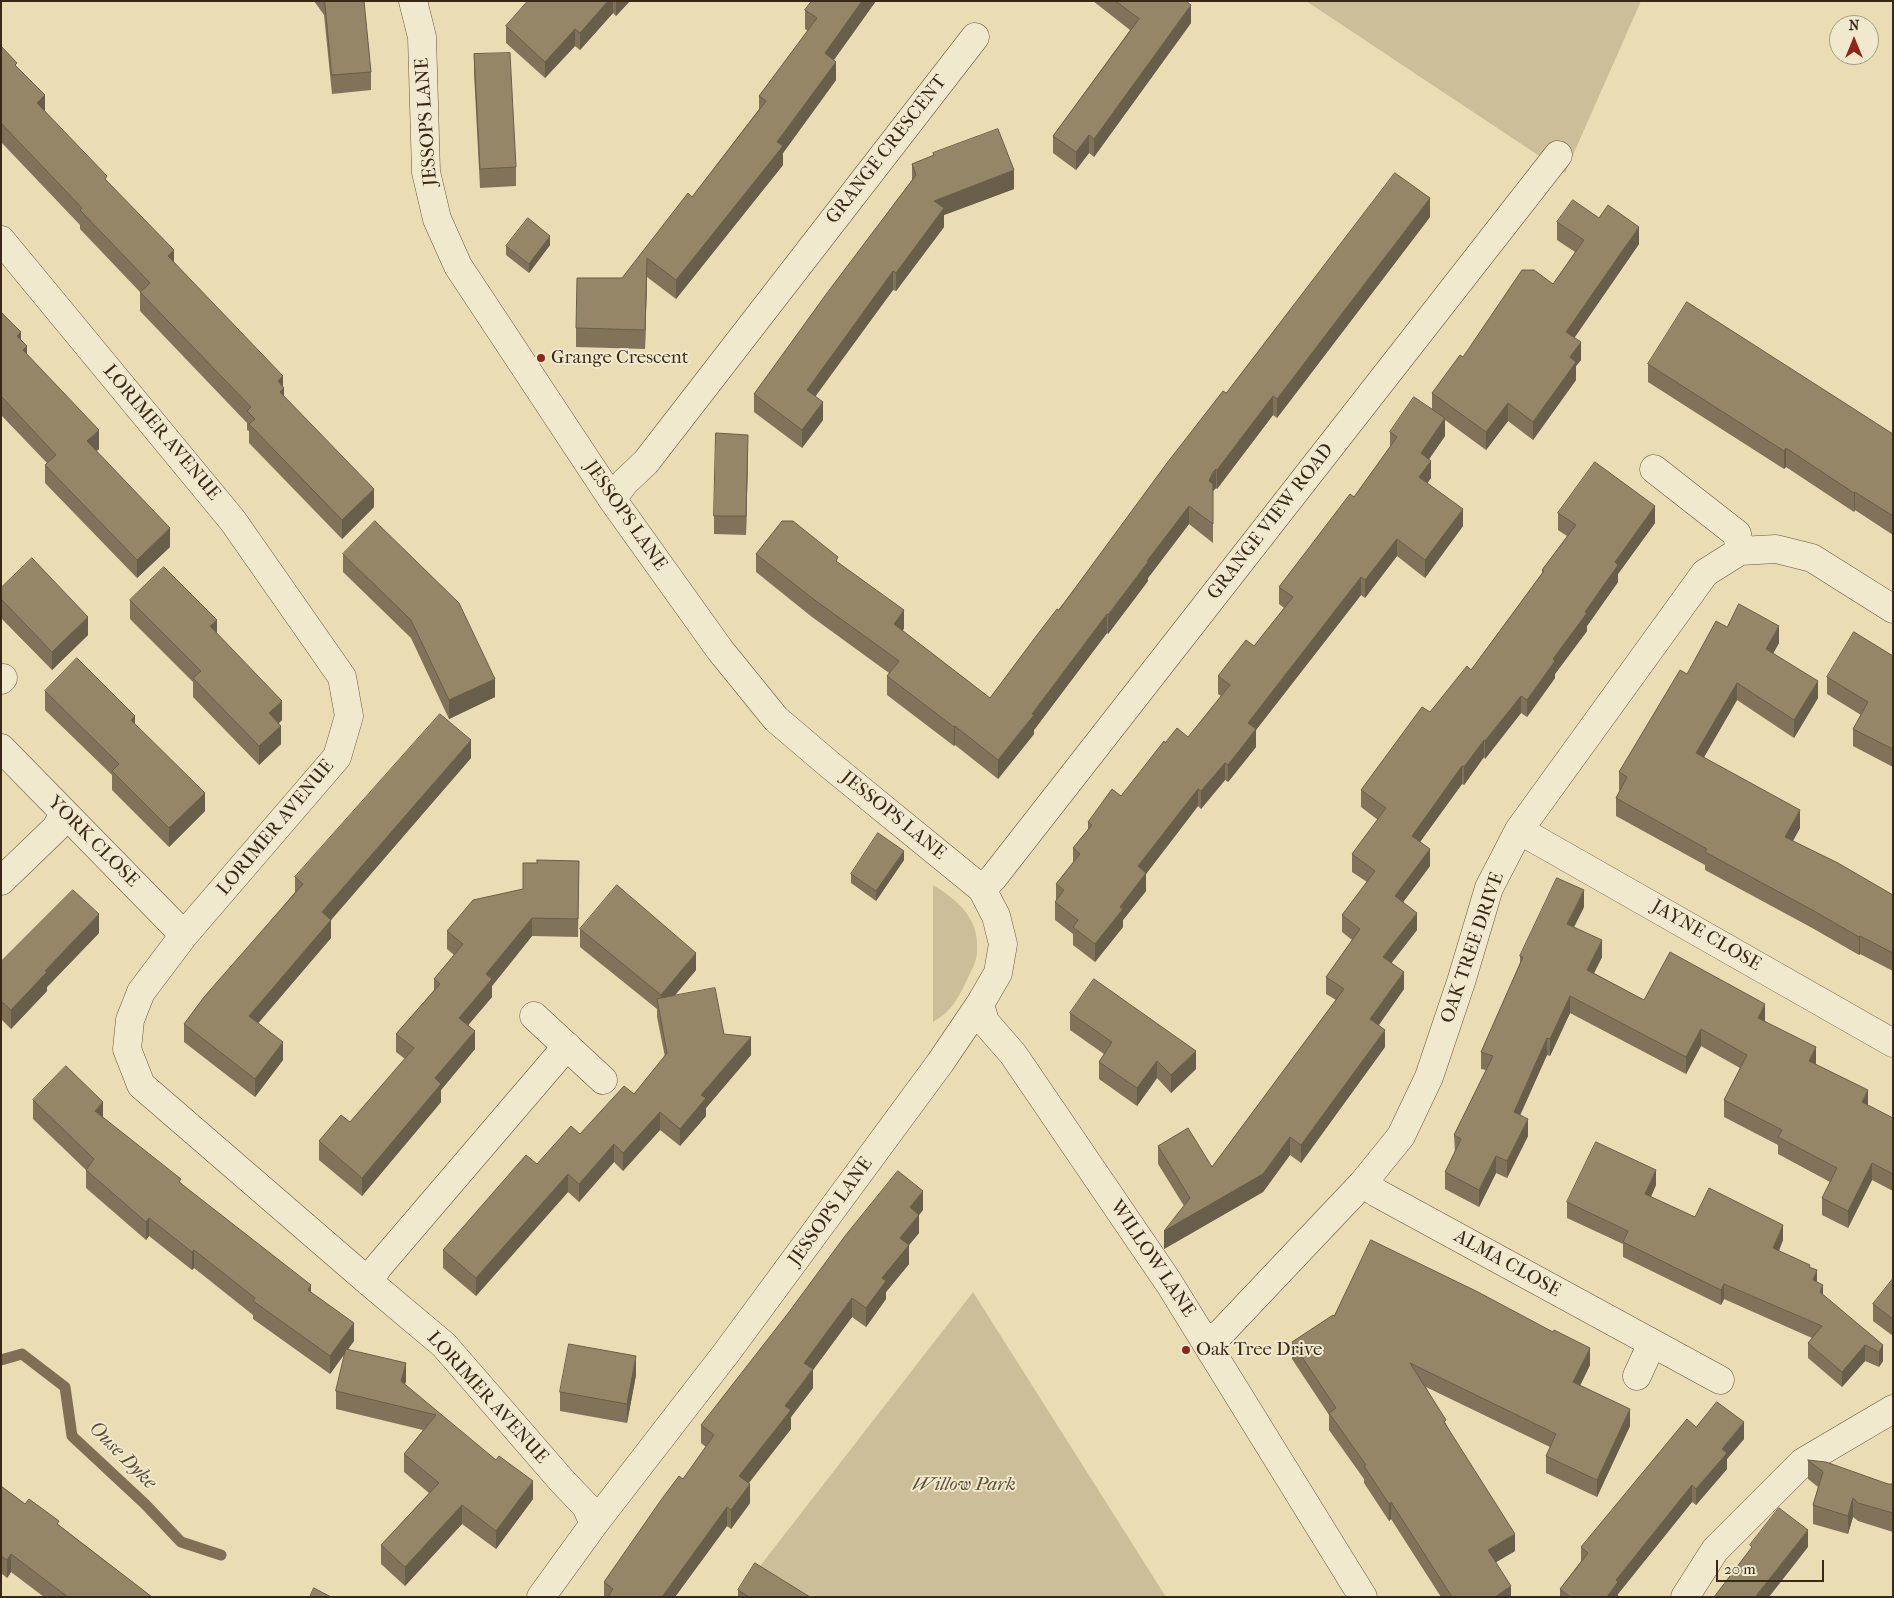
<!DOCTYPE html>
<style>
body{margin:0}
#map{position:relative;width:1894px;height:1598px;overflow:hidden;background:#eaddb3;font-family:"IM FELL French Canon",serif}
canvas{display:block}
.frame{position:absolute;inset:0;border:2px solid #3a2817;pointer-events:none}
.north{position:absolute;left:1829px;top:15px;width:50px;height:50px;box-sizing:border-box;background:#f1e9ce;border:1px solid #a89c85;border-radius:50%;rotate:0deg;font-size:14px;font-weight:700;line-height:20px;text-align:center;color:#3a2817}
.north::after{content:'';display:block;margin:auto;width:18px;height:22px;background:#8f2418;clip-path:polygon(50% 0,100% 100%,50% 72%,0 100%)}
.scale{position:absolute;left:1716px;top:1560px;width:108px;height:22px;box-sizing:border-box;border:2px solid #3a2817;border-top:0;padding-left:6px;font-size:15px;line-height:18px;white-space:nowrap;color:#3a2817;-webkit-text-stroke:4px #f1e9ce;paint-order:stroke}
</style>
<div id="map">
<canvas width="1894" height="1598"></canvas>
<div class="frame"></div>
<div class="north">N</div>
<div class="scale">20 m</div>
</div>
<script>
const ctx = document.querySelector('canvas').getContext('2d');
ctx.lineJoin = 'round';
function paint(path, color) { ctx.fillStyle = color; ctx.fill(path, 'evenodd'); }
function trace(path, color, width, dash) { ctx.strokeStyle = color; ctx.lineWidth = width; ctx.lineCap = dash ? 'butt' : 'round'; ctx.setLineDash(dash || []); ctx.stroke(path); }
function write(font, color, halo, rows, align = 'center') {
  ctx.font = font + ' "IM FELL French Canon",serif'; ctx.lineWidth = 4; ctx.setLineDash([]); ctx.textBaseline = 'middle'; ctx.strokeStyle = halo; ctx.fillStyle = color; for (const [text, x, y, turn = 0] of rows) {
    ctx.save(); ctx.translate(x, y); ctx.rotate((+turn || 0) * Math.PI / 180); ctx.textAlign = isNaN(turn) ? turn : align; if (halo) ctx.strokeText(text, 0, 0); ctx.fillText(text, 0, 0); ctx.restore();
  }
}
paint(new Path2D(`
 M1306 1H1641L1565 173Z
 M933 885C958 900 980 919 977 952 977 962 969 975 965 984 956 1002 950 1012 933 1022Z
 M973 1292 1166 1597H803L760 1566Z`), '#ccbe98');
trace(new Path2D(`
 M1 1360 22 1354 65 1387 72 1436 145 1504 181 1542 221 1555`), '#806f55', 11);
const minor = new Path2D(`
 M413 1 422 37 426 172 437 219 458 266 612 499 720 650 776 719 830 765 982 889 996 916 1003 944 998 973 980 1004 940 1063 727 1352 594 1524 541 1597
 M1 240 233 521 342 677 349 716 337 757 184 935 141 992 130 1020 127 1049 141 1085 369 1282 444 1345 562 1481 586 1506 594 1524
 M1654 469 1737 534 1740 551
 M612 499 625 482 646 462 975 37
 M1 680 3 678
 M1 748 184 935
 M1519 830 1893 1043
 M1 881 56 828 64 813
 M982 889 993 878 1558 155
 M980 1004 985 1022 1013 1054 1169 1283 1363 1597
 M534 1016 603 1080
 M1363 1183 1377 1193 1720 1380
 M369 1282 378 1267 567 1046
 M1207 1342 1221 1333 1363 1183 1401 1136 1429 1077 1461 982 1489 888 1519 830 1705 573 1740 551 1776 549 1812 558 1893 609
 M1637 1376 1652 1343
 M1685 1597 1715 1550 1803 1462 1893 1409`);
trace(minor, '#66553e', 29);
trace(minor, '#f1e9ce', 28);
paint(new Path2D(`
 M314 1H364L371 72V90L332 94 324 15Z
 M528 1H630L616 16 613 13 580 50 575 46 545 78 506 43V26Z
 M812 1H876L834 60 836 80 783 153V165L676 299 647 277 645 349 576 347V328L622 278 692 197 759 109V96L808 31 805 29V10Z
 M1093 1H1186L1191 23 1094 157 1089 153 1076 170 1053 153V136L1130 30Z
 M1 46 17 67 45 111 107 181 174 262 283 386 284 396 374 507 342 539 249 443V431L247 430V423L140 311V292L80 229V225L1 142Z
 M474 54 516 167V186L480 188 474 73Z
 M933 153 1014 189 944 215V227L896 291 893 290 815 396 823 420 802 448 754 412V394L912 180V164L933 156Z
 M1430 217 1277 418 1273 415 1217 489 1216 488 1213 491V543L1189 524 1148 578V581L1108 634 1107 633 1034 730V734L998 779 955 745 954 746 887 695V676L889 673 812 617 756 572V554L838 563 904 628 903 631 990 698 1226 393Z
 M1557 222 1639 244 1574 338 1581 360 1576 366V380L1533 440 1508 421 1486 450 1445 420V436L1429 459 1431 478 1427 483 1463 526 1425 578 1397 556 1365 598 1361 595 1256 730V747L1228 782 1225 780 1201 809 1198 806 1146 874V891L1123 920V927L1095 962 1073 945V934L1055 920V902L1056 900V884L1073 862V848L1088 829V822L1121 796 1165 743 1188 737 1221 696 1218 694V676L1254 646 1284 608 1279 604V587L1354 497 1390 447V432L1432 410V393L1463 357 1553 284 1575 252 1557 240Z
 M550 245 529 273 506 255V246Z
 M1 312 21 340 27 354 99 449 96 451 170 547 137 578 45 483V465L47 463 1 415Z
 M1648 364 1893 434V535L1855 510 1854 512 1786 467 1784 469 1648 382Z
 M748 453 746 535 714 534V516Z
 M1558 513 1655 523 1618 574V582L1587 626V631L1555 674V678L1527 717 1521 713 1485 759 1484 757 1464 785 1462 784 1420 842 1430 866 1403 902 1417 930 1391 963 1404 989 1379 1025 1385 1047 1301 1163 1290 1155 1263 1192 1164 1249 1184 1206 1158 1164V1146L1212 1167 1336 1000 1326 994V977L1352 940 1342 932V915L1367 882 1352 872V854L1378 820 1361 807V790L1430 712 1471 670 1542 573V570L1567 536 1558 530Z
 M343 554 495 697 449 719 411 638 343 572Z
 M1 588 88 635 52 670 1 618Z
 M130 600 217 634 282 720 279 723 281 744 259 765 193 697V682L130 619Z
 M1727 627 1779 643 1773 653 1818 698 1794 738 1737 700 1704 757 1800 828 1793 841 1893 895V971L1860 954 1859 955 1814 929 1705 870V865L1616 816V798L1620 790H1619V772L1687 674Z
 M1893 656V767L1853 746V729L1861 715 1827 694V677Z
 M45 691 135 724 205 811 169 847 112 790V775L45 710Z
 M471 758 331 920V938L258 1023 283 1060 255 1097 184 1042V1024L295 892V877Z
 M904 860 876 901 851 883V874Z
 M579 861 578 937 532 936 492 986V997L468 1025 475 1049 441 1090V1102L362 1196 319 1160V1141L350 1122 405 1059 396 1052V1034L434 990V979L454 955 447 949V931L523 889 537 863Z
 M1584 907 1574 927 1602 957 1594 973 1644 1000 1765 1021 1816 1064 1868 1106 1893 1118V1191L1872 1180 1848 1228 1822 1215V1198L1830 1182 1778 1154V1145L1724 1117V1100L1740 1068 1701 1046 1686 1074 1570 1013 1550 1056 1547 1055 1520 1115 1528 1136 1507 1178 1496 1173 1479 1207 1445 1189V1172L1455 1153 1454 1135 1486 1070 1481 1069V1052L1520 963V956Z
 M580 929 696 970 675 995 751 1055 706 1108V1116L680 1146 660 1130 623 1171 614 1162 579 1202 568 1192 476 1296 443 1268V1250L537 1164 580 1134 634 1094 665 1057 657 1017V1009L580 947Z
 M99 933 47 987V991L11 1029 1 1019V962Z
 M1070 1013 1196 1069 1171 1093 1157 1078 1137 1106 1099 1079V1062L1104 1054 1070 1030Z
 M33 1100 103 1117 311 1293 354 1341 348 1349 406 1381 405 1384 533 1499 496 1549 462 1524 405 1586 381 1564V1545L429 1493 404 1472V1454L423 1430 336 1409V1391L345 1353 330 1374 253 1319V1315L194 1268 192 1270 149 1236 146 1240 86 1188V1170L33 1119Z
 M1656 1185 1651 1197 1695 1217 1783 1240 1779 1251 1810 1267 1823 1295 1883 1345V1361L1879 1367 1865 1361 1842 1387 1808 1358V1343L1812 1338 1724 1299 1721 1305 1623 1257V1244L1567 1218V1202Z
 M923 1210 919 1215V1233L909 1245V1264L886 1292V1299L866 1327 852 1317 813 1370V1388L791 1417V1429L749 1483 750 1503 731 1529 727 1526 675 1597H604V1582L683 1479 706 1447 701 1443V1425Z
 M1893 1281V1336L1873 1321V1304Z
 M1292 1342 1590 1365 1580 1386 1630 1426 1597 1497 1546 1473V1456L1550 1447 1426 1387 1515 1551 1496 1562 1511 1597H1441L1391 1519 1389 1521 1364 1483V1479L1329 1430V1415L1292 1359Z
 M636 1375 627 1423 560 1411V1392Z
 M1696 1427 1744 1439 1727 1459V1469L1696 1505 1692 1502 1618 1594V1597H1560V1589L1581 1561V1547Z
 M1808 1460 1888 1484H1893V1532L1858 1521 1853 1517 1848 1534 1813 1524V1505L1818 1487 1808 1479Z
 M1 1486 25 1504 59 1525 152 1597H44L11 1572 7 1578 1 1573Z
 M738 1590 810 1597H738Z`), '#817359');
paint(new Path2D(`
 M608 1H613V13L580 50V33Z
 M616 1H630L616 16Z
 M862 1H876L825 72V53Z
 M1191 5V23L1094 157V139Z
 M575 29V46L545 78V62Z
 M836 62V80L783 153V165L676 299V280Z
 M45 95V114L37 103Z
 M1089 135V153L1076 170V152Z
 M1014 170V189L944 215V227L896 291V273L934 201Z
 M1430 198V217L1277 418V399Z
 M1639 227V244L1566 350V332Z
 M550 236V245L529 273V264Z
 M174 250V269L168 256Z
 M647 258V277L645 349V330Z
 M893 271V290L807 408V390Z
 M21 332V350L17 336Z
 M1581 342V360L1576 366V380L1533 440V422L1570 357Z
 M27 346V364L23 350Z
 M283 376V389L284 388V406L280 410 278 381Z
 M1273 396V415L1217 489V470Z
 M823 402V420L802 448V430Z
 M1508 403V421L1486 450V432Z
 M1445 418V436L1421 471V453Z
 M99 430V449L87 460V441Z
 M748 435V453L746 535V516Z
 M1786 448V467L1784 469V451Z
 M1431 461V478L1419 495V477Z
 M1216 469V488L1213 491 1209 481Z
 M374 489V507L342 539V520Z
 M1855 492V510L1854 512V493Z
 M1189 506V524L1148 578V581L1108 634V615L1147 561Z
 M1655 506V523L1618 574V582L1587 626V631L1555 674V678L1527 717V700L1615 562Z
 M1463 509V526L1425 578V560Z
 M170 528V547L137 578V560Z
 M1397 539V556L1365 598V580Z
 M1361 577V595L1256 730V747L1228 782V765L1248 723Z
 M904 610V628L894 643V624Z
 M1107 614V633L1034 730V734L998 779V760Z
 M88 617V635L52 670V652Z
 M217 620V638L210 626Z
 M1779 626V643L1766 666V649Z
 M495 679V697L449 719V700Z
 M1818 681V698L1794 738V720Z
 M1737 683V700L1696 771V753Z
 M1521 696V713L1485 759V741Z
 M282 701V720L269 732V713Z
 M135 716V735L131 720Z
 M281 726V744L259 765V746Z
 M955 726V745L954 746V727Z
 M471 740V758L331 920V938L249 1034V1016L322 912Z
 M1484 740V757L1464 785V767Z
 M1225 763V780L1201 809V791Z
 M1462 766V784L1412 853V836Z
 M1198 789V806L1146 874V891L1123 920V927L1095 962V944L1120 907 1138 866Z
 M205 793V811L169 847V828Z
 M1800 810V828L1785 855V837Z
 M1430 849V866L1395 913V896Z
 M904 851V860L876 901V891Z
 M1584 890V907L1567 941V924Z
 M1417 913V930L1383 974V957Z
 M99 914V933L47 987V991L11 1029V1010L45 971Z
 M532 918V936L492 986V997L459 1036V1018L486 974Z
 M1860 936V954L1859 955V937Z
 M1602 940V957L1587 987V970Z
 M696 953V970L661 1012V995Z
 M1404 972V989L1370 1037V1019Z
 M1570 996V1013L1550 1056V1039Z
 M1765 1004V1022L1758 1018Z
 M1701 1029V1046L1686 1074V1057Z
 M1385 1030V1047L1301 1163V1145Z
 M475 1031V1049L441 1090V1102L362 1196V1178L435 1078Z
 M751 1037V1055L706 1108V1116L680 1146V1129L701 1095Z
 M1547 1038V1055L1514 1129V1112Z
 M283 1042V1060L255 1097V1079Z
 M1816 1047V1064L1809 1061Z
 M1196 1051V1069L1171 1093V1075Z
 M1157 1061V1078L1137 1106V1088Z
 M1868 1090V1107L1862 1102Z
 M103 1102V1120L95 1111Z
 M660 1112V1130L623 1171V1153Z
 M1528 1119V1136L1507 1178V1161Z
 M1290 1137V1155L1263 1192 1164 1249V1231Z
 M614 1144V1162L579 1202V1184Z
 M1496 1156V1173L1479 1207V1190Z
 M1872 1163V1180L1848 1228V1211Z
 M1656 1170V1185L1645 1209V1194Z
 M568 1174V1192L476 1296V1278Z
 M923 1191V1210L919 1215V1233L909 1245V1264L886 1292V1299L866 1327V1308L882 1278 900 1238 910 1207Z
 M149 1218V1236L146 1240V1222Z
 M1783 1225V1240L1773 1264V1248Z
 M194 1250V1268L192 1270V1252Z
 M1817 1270V1286L1813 1280Z
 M1724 1284V1299L1721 1305V1290Z
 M311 1285V1304L308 1290Z
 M1823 1285V1301L1820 1292Z
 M852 1298V1317L813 1370V1388L791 1417V1429L739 1495V1476L785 1406 804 1363Z
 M354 1323V1341L330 1374V1356Z
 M1865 1345V1361L1842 1387V1372Z
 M1883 1345V1361L1879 1367V1352Z
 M1590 1348V1365L1573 1399V1382Z
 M636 1356V1375L627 1423V1404Z
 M406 1363V1381L401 1399V1381Z
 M1630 1409V1426L1597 1497V1480Z
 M1744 1422V1439L1727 1459V1469L1696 1505V1489L1722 1449Z
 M533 1481V1499L496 1549V1531Z
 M750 1484V1503L731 1529V1510Z
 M1692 1485V1502L1618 1594V1597H1607L1616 1580Z
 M1853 1498V1517L1848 1534V1516Z
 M1391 1502V1519L1389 1521V1504Z
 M462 1505V1524L405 1586V1567Z
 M727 1507V1526L675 1597H662Z
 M1808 1530V1547L1769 1597H1755Z
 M1515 1534V1551L1488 1567V1550Z
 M11 1554V1572L7 1578V1560Z
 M1511 1586V1597H1495Z`), '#695e49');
const building = new Path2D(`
 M325 1H364L371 72 332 75Z
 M528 1H608L580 33 575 29 545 62 506 26Z
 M812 1H862L825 53 836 62 777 142 783 146 676 280 647 258 645 330 576 328 577 278H622L688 193 692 197 766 101 759 96 817 18 805 10Z
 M1116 1H1186L1191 5 1094 139 1089 135 1076 152 1053 136 1139 19Z
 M1 46 17 63 15 65 45 95 37 103 107 176 105 179 174 250 168 256 283 376 278 381 284 388 280 392 374 489 342 520 249 424 255 419 247 411 251 407 140 292 150 283 80 210 82 208 1 123Z
 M510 53 516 167 480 169 474 54Z
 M998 129 1014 170 934 201 944 208 896 273 893 271 807 390 823 402 802 430 754 394 827 293 916 175 912 164 934 155 933 153Z
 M1395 173 1430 198 1277 399 1273 396 1217 470 1216 469 1213 472 1209 481 1213 484V524L1189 506 1147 561 1148 562 1108 615 1107 614 1032 714 1034 715 998 760 955 726 954 727 887 676 899 661 812 598 756 554 782 521H793L838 557 836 561 904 610 894 624 990 698 1037 635 1057 609 1059 610 1167 463 1223 391 1226 393Z
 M1573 200 1599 218 1608 205 1639 227 1566 332 1581 342 1570 357 1576 362 1533 422 1508 403 1486 432 1432 393 1460 355 1463 357 1522 270H1534L1553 284 1584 240 1557 222Z
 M528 218 550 236 529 264 506 246Z
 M1687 302 1893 434V516L1855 492 1854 493 1786 448 1784 451 1648 364Z
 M1 312 21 332 17 336 27 346 23 350 99 430 87 441 170 528 137 560 45 465 56 455 1 396Z
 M1414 397 1445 418 1421 453 1431 461 1419 477 1463 509 1425 560 1397 539 1365 580 1361 577 1248 723 1256 729 1228 765 1225 763 1201 791 1198 789 1138 866 1146 873 1120 907 1123 909 1095 944 1073 927 1078 920 1055 902 1064 890 1056 884 1080 854 1073 848 1092 825 1088 822 1112 789 1121 796 1164 741 1165 743 1177 728 1188 737 1230 685 1218 676 1246 640 1254 646 1293 597 1279 587 1350 494 1354 497 1397 437 1390 432Z
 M716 433 748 435 746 516H714Z
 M1595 462 1655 506 1615 562 1618 565 1585 612 1587 613 1553 659 1555 661 1527 700 1521 696 1485 741 1484 740 1464 767 1462 766 1412 836 1430 849 1395 896 1417 913 1383 957 1404 972 1370 1019 1385 1030 1301 1145 1290 1137 1263 1174 1164 1231 1190 1198 1158 1146 1188 1128 1212 1167 1344 989 1326 977 1360 929 1342 915 1375 871 1352 854 1386 808 1361 790 1422 707 1430 712 1467 666 1471 670 1544 571 1542 570 1576 525 1558 513Z
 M375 521 459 603 495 679 449 700 411 620 343 554Z
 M32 558 88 617 52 652 1 599V588Z
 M164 567 217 620 210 626 282 701 269 713 281 726 259 746 193 678 201 671 130 600Z
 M1739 604 1779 626 1766 649 1818 681 1794 720 1737 683 1696 753 1800 810 1785 837 1838 863 1893 895V953L1860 936 1859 937 1814 911 1705 852 1707 849 1616 798 1627 777 1619 772 1680 670 1687 674 1716 621 1727 627Z
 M1854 632 1893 656V749L1853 729 1868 702 1827 677Z
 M77 658 135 716 131 720 205 793 169 828 112 771 119 764 45 691Z
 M440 714 471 740 322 912 331 920 249 1016 283 1042 255 1079 184 1024 204 997 303 884 295 877Z
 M878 833 904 851 876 891 851 874Z
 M537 860 579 861 578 919 532 918 486 974 492 979 459 1018 475 1031 435 1078 441 1084 362 1178 319 1141 341 1115 350 1122 414 1048 396 1034 440 984 434 979 463 944 447 931 473 900 523 889V863H537Z
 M1557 878 1584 890 1567 924 1602 940 1587 970 1644 1000 1670 952 1765 1004 1758 1018 1816 1047 1809 1061 1868 1090 1862 1102 1893 1118V1174L1872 1163 1848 1211 1822 1198 1837 1168 1778 1137 1782 1130 1724 1100 1747 1055 1701 1029 1686 1057 1570 996 1550 1039 1547 1038 1514 1112 1528 1119 1507 1161 1496 1156 1479 1190 1445 1172 1461 1139 1454 1135 1493 1056 1481 1052 1523 957 1520 956Z
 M617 885 696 953 661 995 580 929Z
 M73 890 99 914 45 971 47 972 11 1010 1 1001V962Z
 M1094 979 1196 1051 1171 1075 1157 1061 1137 1088 1099 1062 1112 1042 1070 1013Z
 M715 988 724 1034 751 1037 701 1095 706 1098 680 1129 660 1112 623 1153 614 1144 579 1184 568 1174 476 1278 443 1250 526 1155 537 1164 571 1126 580 1134 624 1086 634 1094 667 1053 657 999Z
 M66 1066 103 1102 95 1111 181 1179 179 1182 311 1285 308 1290 354 1323 330 1356 253 1301 255 1298 194 1250 192 1252 149 1218 146 1222 86 1170 94 1159 33 1100Z
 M1596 1142 1656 1170 1645 1194 1695 1217 1709 1188 1783 1225 1773 1248 1810 1265 1809 1267 1817 1270 1813 1280 1823 1285 1820 1292 1883 1345 1879 1352 1865 1345 1842 1372 1808 1343 1822 1326 1724 1284 1721 1290 1623 1242 1628 1231 1567 1202Z
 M898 1171 923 1191 910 1207 919 1215 900 1238 909 1245 882 1278 886 1281 866 1308 852 1298 804 1363 813 1369 785 1406 791 1410 739 1476 750 1484 731 1510 727 1507 662 1597H608L613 1589 604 1582 661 1500 679 1476 683 1479 714 1435 701 1425 789 1312 845 1236Z
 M1371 1240 1478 1292 1553 1332 1554 1330 1590 1348 1573 1382 1630 1409 1597 1480 1546 1456 1556 1434 1410 1363 1446 1420 1444 1422 1515 1534 1488 1550 1511 1586 1495 1597H1452L1391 1502 1389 1504 1364 1466 1366 1465 1329 1413 1336 1408 1292 1342 1333 1315 1334 1316Z
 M1892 1280 1893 1281V1319L1873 1304Z
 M569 1344 636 1356 627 1404 560 1392Z
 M346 1349 406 1363 401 1381 496 1460 499 1456 533 1481 496 1531 462 1505 405 1567 381 1545 439 1483 404 1454 436 1415 336 1391Z
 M1717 1402 1744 1422 1722 1449 1727 1453 1696 1489 1692 1485 1616 1580 1618 1582 1607 1597H1570L1560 1589 1588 1553 1581 1547 1687 1419 1696 1427Z
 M1808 1460 1826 1462 1888 1484H1893V1513L1858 1503 1853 1498 1848 1516 1813 1505 1823 1472Z
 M1 1486 25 1504 29 1499 59 1521 57 1524 152 1597H68L11 1554 7 1560 1 1556Z
 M1779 1508 1808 1530 1755 1597H1714L1752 1547 1750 1545Z
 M755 1563 810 1597H749L738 1590Z
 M314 1588 331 1597H310Z`);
paint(building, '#968668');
trace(building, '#695e49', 1);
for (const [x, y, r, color] of [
 [541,358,5,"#8f2418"],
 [1186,1350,5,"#8f2418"]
]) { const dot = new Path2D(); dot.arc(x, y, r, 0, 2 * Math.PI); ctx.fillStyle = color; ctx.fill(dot); trace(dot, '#f1e9ce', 2); }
write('19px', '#3a2817', '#f1e9ce', [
 ["JESSOPS LANE",427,122,-94],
 ["GRANGE CRESCENT",887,150,-52],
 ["LORIMER AVENUE",161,433,50],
 ["JESSOPS LANE",625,516,55],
 ["GRANGE VIEW ROAD",1271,522,-52],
 ["JESSOPS LANE",893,816,39],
 ["LORIMER AVENUE",276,828,-50],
 ["YORK CLOSE",93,842,45],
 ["JAYNE CLOSE",1706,936,30],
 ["OAK TREE DRIVE",1473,948,-71],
 ["JESSOPS LANE",831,1212,-54],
 ["WILLOW LANE",1152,1259,56],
 ["ALMA CLOSE",1507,1264,29],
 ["LORIMER AVENUE",487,1398,48]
]);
write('19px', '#3a2817', '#f1e9ce', [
 ["Grange Crescent",551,358],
 ["Oak Tree Drive",1196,1350]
], 'left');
write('italic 19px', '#5e4e37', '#f1e9ce', [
 ["Willow Park",964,1485]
]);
write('italic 20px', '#5d4c36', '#f1e9ce', [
 ["Ouse Dyke",122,1456,45]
]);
</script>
